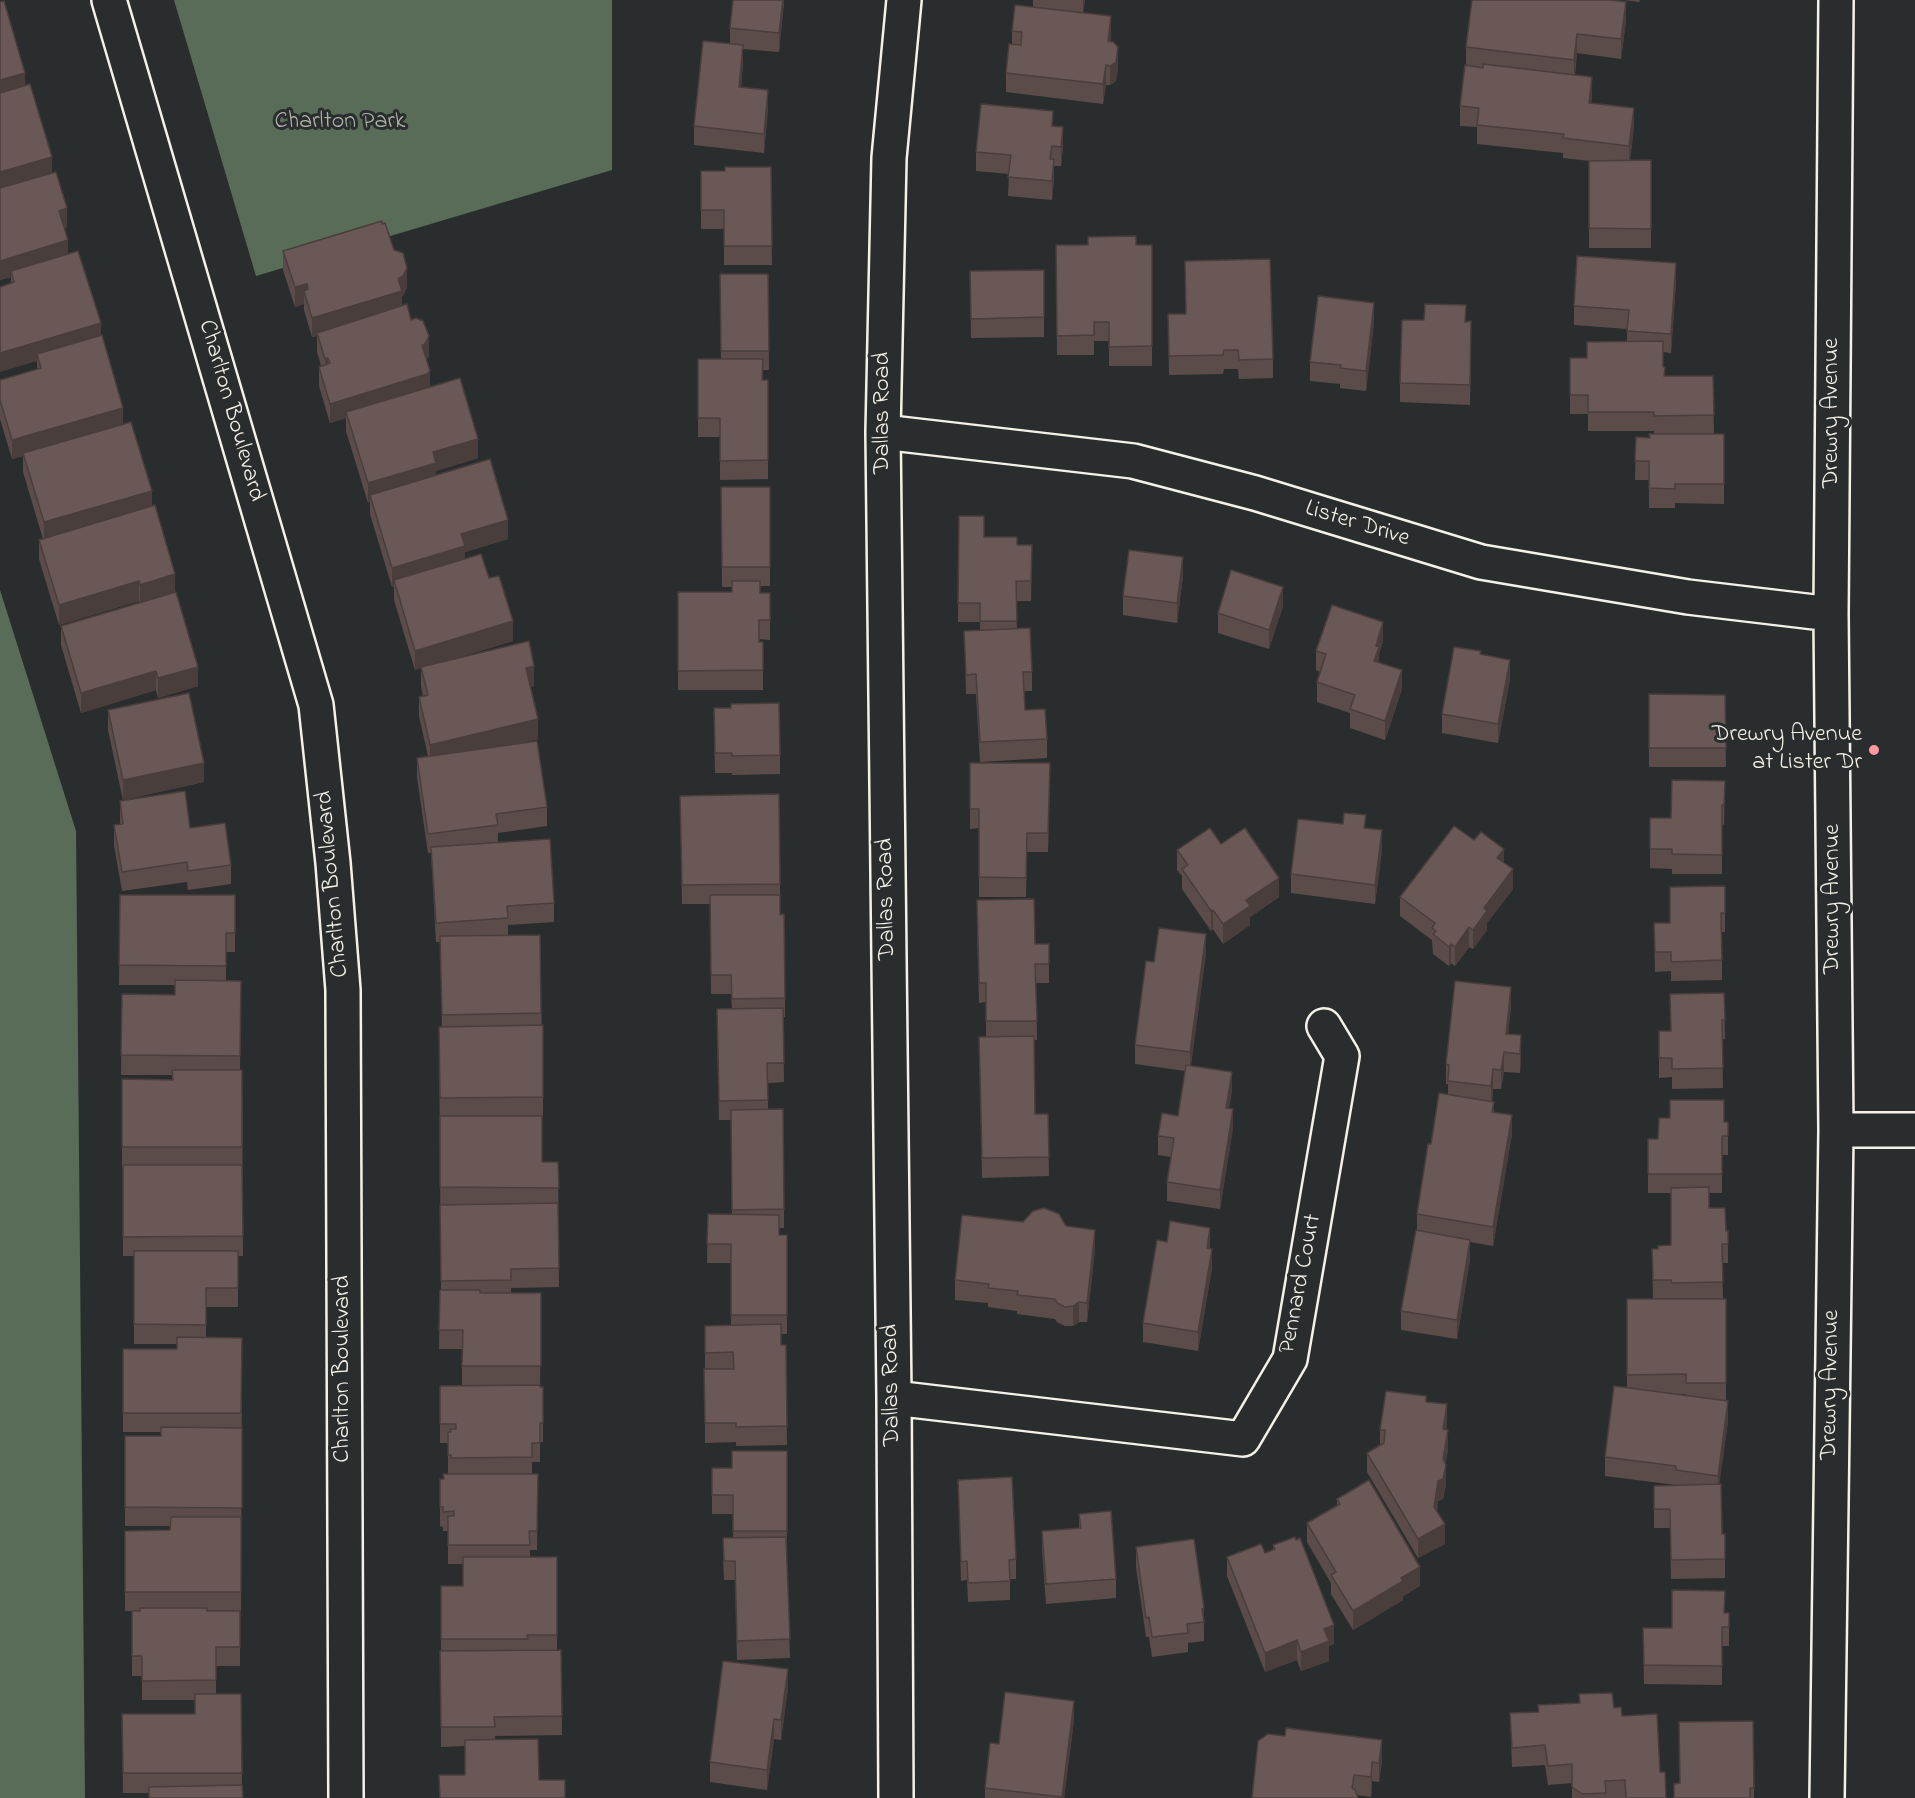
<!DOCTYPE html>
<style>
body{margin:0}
canvas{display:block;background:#2a2d2e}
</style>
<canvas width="1915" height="1798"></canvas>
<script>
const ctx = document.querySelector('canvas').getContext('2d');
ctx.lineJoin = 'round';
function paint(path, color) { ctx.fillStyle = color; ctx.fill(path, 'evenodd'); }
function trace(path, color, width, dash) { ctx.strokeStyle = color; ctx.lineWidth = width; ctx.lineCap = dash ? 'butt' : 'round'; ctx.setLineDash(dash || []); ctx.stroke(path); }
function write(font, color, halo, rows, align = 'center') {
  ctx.font = font + ' "Indie Flower",sans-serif'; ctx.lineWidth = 6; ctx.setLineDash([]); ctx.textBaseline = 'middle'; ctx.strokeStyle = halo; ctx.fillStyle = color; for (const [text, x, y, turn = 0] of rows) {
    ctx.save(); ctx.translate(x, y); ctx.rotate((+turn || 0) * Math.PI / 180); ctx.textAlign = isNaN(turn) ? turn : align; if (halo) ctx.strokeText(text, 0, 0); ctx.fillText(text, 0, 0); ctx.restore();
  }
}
paint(new Path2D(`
 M174 0H612V170L256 276Z
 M0 590 76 831 85 1798H0Z`), '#596c57');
const minor = new Path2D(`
 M109 0 316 705 333 863 343 990 346 1798
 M883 432 1133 461 1255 493 1481 562 1688 597 1831 614
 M1836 1130H1915
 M894 1398 1243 1439 1290 1359 1342 1056 1324 1026
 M896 1798 894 1398 883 432 889 158 904 0
 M1827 1798 1836 1130 1831 614 1836 0`);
trace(minor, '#f4f1e8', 38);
trace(minor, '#2a2d2e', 33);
paint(new Path2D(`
 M1 0 25 85 52 173 67 227 64 228 68 254 101 335 123 424 152 506 175 592 198 686 158 698 156 690 81 713 61 645V626L140 603 139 601 59 625 39 559V540L43 539 23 472V456L12 459 0 419V380L37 369V361L11 283V277L0 280Z
 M784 0 779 52 743 49V64L741 87 768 109 764 153 694 145V126L730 44V28Z
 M1033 0H1085L1083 13 1111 35 1110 42 1118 67 1116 81 1110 85H1106L1103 104 1006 92V73L1012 44V31L1033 7Z
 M1624 0H1640L1639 2Z
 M1626 21 1621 59 1577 53 1575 75 1592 96 1591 103 1634 127 1630 160H1651V248H1589V161H1590L1563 158V153L1477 144V127L1460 126V106L1466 66V47Z
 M1053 126 1063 147 1061 166H1054V178L1052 200 1008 196 1009 174 976 171V152Z
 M771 167 772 265H724V229H701V171H725Z
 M1056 245H1152V366H1109V341H1094V355H1057Z
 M283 251 407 287 403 296H402V306L411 320 429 356 426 360 430 387 478 458 436 471V475L508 539 465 552V559L489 578 513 641 440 663 534 686 530 687 538 739 516 744 547 807V826L498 833V843L554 903V922L508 925V935H540L543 1097V1117H542V1162H558L559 1287 511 1288V1293H541L540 1386V1387H543V1442H540V1462H532V1474H538L537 1550H530V1557H557V1650H561L562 1735 495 1736V1740L539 1780 565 1798 465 1775V1746L441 1747V1586H463V1564H448V1531H443V1527L440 1526V1479H443L448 1474V1443H440V1386H462V1349H439L440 1290H441L439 1027H442L440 942H436L431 853H428L417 777V758L428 756 419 716V697L423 696 421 686V668L415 670 394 600V586L392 587 370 514V502L368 503 346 431V418L330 423 319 386V367L321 366 317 352V336L312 337 304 310V304L295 307 283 270Z
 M1044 270V337L971 338 970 271Z
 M720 274H768L769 370H763V380H768V479L720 480V437H698V359H721Z
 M1676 282 1671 353 1663 352V367L1665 376H1713L1714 434H1724V504L1675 503V508H1649V480H1635L1636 437 1649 438 1654 434V431H1588V414H1570V358H1587L1627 342V329L1574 325V306Z
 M1168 314 1273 359V378L1239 379 1238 369H1224L1223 374 1169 375Z
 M1374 322 1366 391 1340 388V384L1310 381V362Z
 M1471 341 1470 405 1400 402V383Z
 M721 487H770V586H760V593H770V640L759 639V642H763V690H678V592H732V587H722Z
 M959 516 984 537 1017 545H1032L1031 601H1016L1017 629 1032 672V691H1024L1025 710 1047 739V758L980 762 976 694H966L964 631H980V622H958Z
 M1183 576 1177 623 1123 615V596Z
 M1283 606 1269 649 1218 633V613Z
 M1383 641 1379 654V663L1402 689 1385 740 1350 728V713L1317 702V682L1320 672 1316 670V651Z
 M1510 679 1498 743 1442 733V714Z
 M1649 694 1725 695 1726 767H1649Z
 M714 708 780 755V774L732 775V773H715Z
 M108 710 204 782 123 800 108 730Z
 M970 763 1050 782 1048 852H1027L1026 897H979V828L970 829Z
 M1725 781 1724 825 1722 824V874H1672V869L1650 868V818H1671Z
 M680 796 780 884V914L785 998V1017H783L784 1082 768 1083V1109L784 1209V1228H779V1235H787V1334H781V1345H786L787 1445 736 1446V1442L705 1443V1326L731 1325V1263H707L708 1214H732L731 1120H719L717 1028 732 1009 731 994H711L710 904H682Z
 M120 801 190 828 231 865V884L188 890 187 882 122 891 114 845V825L120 824Z
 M1366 828 1382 849 1375 904 1291 893V874Z
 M1221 844 1279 897 1250 917V925L1223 944 1213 929 1211 931 1182 889V876L1177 870V850Z
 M1504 863 1513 889 1487 923V930L1473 949 1469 947 1455 966 1451 963 1449 966 1433 954 1432 940 1400 916V897Z
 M1725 886V932H1722V980L1671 981V971L1655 972 1654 923H1670Z
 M120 895H235V952H226V981H241L240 1070H242L243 1256H238V1307H206V1337L242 1338 241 1611H209H240V1666H216V1694H241L242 1785 149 1793H123L122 1714H195V1700H142V1676H132V1611H125V1531L170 1530V1526H125V1436H161V1432H123V1349H177V1344H134V1256H123V1167H122V1079L172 1080V1075H121L122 994 175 995V985H119Z
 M977 919 1035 944H1049V983H1036L1037 1040H1034L1035 1114H1048L1049 1176 982 1178 979 1037H986V1002L979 1003Z
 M1206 953 1191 1065 1232 1091 1229 1108 1233 1128 1220 1209 1167 1201V1182L1171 1157 1158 1155V1136L1178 1116 1185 1071 1135 1064V1045L1154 962Z
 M1724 993 1725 1039H1722L1723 1088 1672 1089V1077L1659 1078V1031H1670Z
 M1511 1006 1508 1034 1521 1054 1520 1073 1504 1072 1501 1089H1493L1492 1102 1494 1112 1512 1134 1493 1246 1470 1242V1259L1457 1339 1401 1330V1311L1417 1231V1214L1431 1144 1448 1094V1084H1446V1064Z
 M1724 1122H1728V1155H1722V1193H1709V1208L1726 1231H1728V1263H1722L1723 1299H1726V1401L1728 1421 1719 1484 1722 1534H1725V1578L1671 1579 1670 1528H1654V1486L1676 1485 1605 1476V1457L1627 1388V1299H1653L1652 1249H1658L1671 1245V1193H1648V1139H1658ZM1671 1394H1686V1396Z
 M1023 1222 1066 1226 1095 1249 1087 1322H1079L1073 1326H1065L1057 1322 1055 1319 1017 1314V1311L988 1307V1303L955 1300V1280Z
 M1167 1242 1210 1247 1212 1268 1198 1351 1143 1342V1323Z
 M1426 1402 1447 1424 1446 1430 1448 1449 1445 1464 1446 1484 1443 1499 1438 1501 1437 1511 1445 1544 1418 1558 1367 1472V1453L1380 1445V1430Z
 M787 1451V1550H786L790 1658 737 1660 735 1580H724L723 1557V1538H733V1514H712V1468H732Z
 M958 1480 1016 1559V1579H1010V1600L968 1602 967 1580 961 1581Z
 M1337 1499 1420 1586 1403 1596V1600L1353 1630 1331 1594V1583L1307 1542V1523L1337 1505Z
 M1079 1514 1116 1579V1598L1046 1604 1042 1550V1531L1079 1528Z
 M1273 1545 1334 1644 1329 1646V1661L1301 1671 1297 1660 1265 1672 1227 1576V1557L1265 1553 1273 1550Z
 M1136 1547 1204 1608V1641L1188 1643V1652L1152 1657 1149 1637H1146L1136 1567Z
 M1725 1613H1729V1646H1722V1685L1644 1684 1643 1628H1672Z
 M788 1688 781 1740 774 1739 767 1790 710 1782V1762Z
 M1579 1694 1614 1708 1622 1716 1660 1772 1666 1798H1572V1783L1548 1785 1545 1765 1512 1767 1510 1713 1538 1712V1705L1579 1703Z
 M1074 1720 1064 1798H985V1788L999 1744Z
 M1258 1741 1382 1760 1379 1782 1372 1781 1371 1797 1357 1795Z
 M1674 1784 1754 1788V1798H1674Z`), '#5b4c4a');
paint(new Path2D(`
 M783 0H784V4L779 52V33Z
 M1083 0H1085L1083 14Z
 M1626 2V21L1621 59V39Z
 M1111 16V35L1108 61V41Z
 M1577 34V53L1574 79V60Z
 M743 45V64L739 106V87Z
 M1118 47V67L1116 81 1110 85V66Z
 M1106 65V85L1103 104V84Z
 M25 73V92L0 100V80Z
 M1592 77V96L1589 122V103Z
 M768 90V109L764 153V134Z
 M1634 108V127L1629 165V146Z
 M1063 127V147L1061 166V147Z
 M52 157V176L0 191V172Z
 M1054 159V178L1052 200V181Z
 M67 208V227L59 230V211Z
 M68 240V260L11 271V277L0 280V261Z
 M1676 263V282L1671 353V334Z
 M407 268V287L403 296H402V311L317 333V336L312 337V318L398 279Z
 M307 284V300L304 291V304L295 307V287Z
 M1374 303V322L1366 391V371Z
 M101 323V342L37 354V361L0 372V353Z
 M429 336V356L424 364 422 345Z
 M328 358V377L325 379V359Z
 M430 371V391L346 412V418L330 423V404Z
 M123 408V427L23 453V456L12 459V440Z
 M478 439V458L436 471V482L370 495V502L368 503V483L433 452Z
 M152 491V511L44 542V522Z
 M508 520V539L465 552V565L394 580V586L392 587V568L461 534Z
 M1183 557V576L1177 623V603Z
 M175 574V593L140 604V585Z
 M139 581V601L59 625V605Z
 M1283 587V606L1269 649V630Z
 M513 621V641L415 670V651Z
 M1383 622V641L1379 654V666L1374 661 1376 646Z
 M1510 660V679L1498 743V724Z
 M534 666V686L526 688V668Z
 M198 667V686L158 698V678Z
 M1402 670V689L1385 740V721Z
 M156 671V690L81 713V693Z
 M538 719V739L430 764V745Z
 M204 763V782L123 800V780Z
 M1050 763V782L1048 852V833Z
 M1382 830V849L1375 904V885Z
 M1504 849V869L1497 858Z
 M1513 869V889L1487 923V930L1473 949V930L1484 908Z
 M1279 878V897L1250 917V925L1223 944V924L1246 900Z
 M1213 910V929L1211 931V911Z
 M1469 927V947L1455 966V947Z
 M1206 934V953L1190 1071V1052Z
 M1451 944V963L1449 966V947Z
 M1511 987V1006L1506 1053V1034Z
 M1521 1035V1054L1520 1073V1054Z
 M1504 1052V1072L1501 1089V1070Z
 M1493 1069V1089L1491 1105V1086Z
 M1232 1072V1091L1226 1127V1108Z
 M1233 1109V1128L1220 1209V1190Z
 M1512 1115V1134L1493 1246V1227Z
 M1210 1228V1247L1207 1267V1248Z
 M1095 1230V1249L1087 1322V1303Z
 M1470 1240V1259L1457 1339V1320Z
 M1212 1249V1268L1198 1351V1332Z
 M1079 1302V1322L1073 1326V1306Z
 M1728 1401V1421L1718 1495V1476Z
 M1447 1404V1424L1443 1449V1429Z
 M1448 1430V1449L1443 1479V1459Z
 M1446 1465V1484L1443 1499 1438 1501 1434 1526V1507L1438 1481Z
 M1445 1524V1544L1418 1558V1539Z
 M1420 1567V1586L1403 1596V1600L1353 1630V1611L1401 1578Z
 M1204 1608V1628L1202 1609Z
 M1334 1625V1644L1329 1646V1661L1301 1671V1652L1324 1629Z
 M1297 1640V1660L1265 1672V1653Z
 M788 1669V1688L781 1740V1720Z
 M1074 1701V1720L1064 1798H1062Z
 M774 1719V1739L767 1790V1770Z
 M1382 1740V1760L1379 1782V1763Z
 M1372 1762V1781L1371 1797V1777Z`), '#4a3e3c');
const building = new Path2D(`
 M733 0H783L779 33 730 28Z
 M1472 0H1611L1626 2 1621 39 1577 34 1574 60 1466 47Z
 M4 1 25 73 0 80V2Z
 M1015 5 1111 16 1108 41 1113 42 1118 47 1116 62 1110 66 1106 65 1103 84 1006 73 1009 44 1021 45 1022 32 1012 31Z
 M703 41 743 45 739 87 768 90 764 134 694 126Z
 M1483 64 1592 77 1589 103 1634 108 1629 146 1563 138 1564 134 1477 125 1479 108 1460 106 1465 65 1483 68Z
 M30 84 52 157 0 172V93Z
 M981 104 1053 111 1052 126 1063 127 1061 147 1052 146 1050 159H1054L1052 181 1008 177 1011 155 976 152Z
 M1651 160V229L1589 228V161Z
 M725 167H771L772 246H724V210H701V171H725Z
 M56 172 67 208 59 211 68 240 0 261V188Z
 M382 221V224L385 223 394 250 403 253 407 268 403 276 398 279 402 291 312 318 304 291 308 289 307 284 295 287 283 251Z
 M1136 236V245H1152V346L1109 347V322H1094V335L1057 336 1056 245H1088V237Z
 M78 251 101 323 0 353V287L14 282 11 271Z
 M1577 256 1676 263 1671 334 1627 331 1629 310 1574 306Z
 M1270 259 1273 359 1239 360 1238 350H1224L1223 355 1169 356 1168 314H1186L1185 261Z
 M1044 270V317L971 319 970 271Z
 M720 274H768L769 351H721Z
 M1318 296 1374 303 1366 371 1340 368 1341 365 1310 362Z
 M407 304 411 320 416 318 423 321 429 336 424 345H422L430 371 427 374 330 404 319 367 330 363 328 358 325 359 317 333Z
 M1425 304 1466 305 1465 322 1471 321 1470 385 1400 383 1402 320H1424Z
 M102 335 123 408 12 440 0 400V380L41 368 37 354Z
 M1663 341V367H1665L1664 376H1713L1714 415 1654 416V412H1588V395H1570V358H1587V342Z
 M698 359H763L762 380H768V460L720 461V418H698Z
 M460 378 478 439 433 452 436 463 368 483 346 412Z
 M131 422 152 491 44 522 23 453Z
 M1649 434H1724V484H1675V489L1649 488V461H1635L1636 437 1650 438Z
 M490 459 508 520 461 534 465 546 392 568 370 495Z
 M721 487H770V567H722Z
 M155 505 175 574 140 585 139 581 59 605 39 540Z
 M959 516H984V537H1017V545H1032L1031 581H1016L1017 621H980V603H958Z
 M1129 550 1183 557 1177 603 1123 596Z
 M481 554 489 578 499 576 513 621 415 651 394 580Z
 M1231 570 1283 587 1269 630 1218 613Z
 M732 581H760V593H770V620H759V642H763V670L678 671V592H732Z
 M176 592 198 667 158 678 156 671 81 693 61 626Z
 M1332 605 1383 622 1376 646 1379 647 1374 661 1402 670 1385 721 1350 709 1355 695 1317 682 1326 654 1316 651Z
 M1030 628 1032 672H1023L1025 710 1045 709 1047 739 980 742 976 674 966 675 964 631Z
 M529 641 534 666 526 668 538 719 430 745 419 697 428 695 421 667Z
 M1454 647 1481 651 1480 654 1510 660 1498 724 1442 714Z
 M189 693 204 763 123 780 108 710Z
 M1649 694 1725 695 1726 748H1649Z
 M779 703 780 755 732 756V753H715L714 708H731V704Z
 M537 741 547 807 496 814 498 825 428 834 417 758Z
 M970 763H1050L1048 833H1027L1026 878 979 877V809H970Z
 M1672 780 1725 781 1724 805H1722V855L1672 854V849H1650V818H1671Z
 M185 791 190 828 225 823 231 865 188 871 187 862 122 872 114 825 123 824 120 801Z
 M779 794 780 884 682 885 680 796Z
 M1344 813 1366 815 1364 828 1382 830 1375 885 1291 874 1298 819 1343 824Z
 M1454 826 1474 840 1481 832 1504 849 1497 858 1513 869 1484 908 1487 911 1473 930 1469 927 1455 947 1451 944 1449 947 1433 934 1436 931 1432 928 1435 923 1400 897Z
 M1210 828 1221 844 1245 828 1279 878 1246 900 1250 906 1223 924 1213 910 1211 911 1182 869 1188 865 1177 850Z
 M550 839 554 903 507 906 508 918 436 923 431 847Z
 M1725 886V913H1721L1722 960 1671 962V952H1655L1654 923H1670V887Z
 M120 895H235V933H226V966L119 965Z
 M710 895H780V915L784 914 785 998 732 999 731 975H711Z
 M1034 899 1035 944H1049V964H1035L1037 1021H986V983H979L977 900Z
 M1159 928 1206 934 1190 1052 1135 1045 1146 961 1154 962Z
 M540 935 541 1013 442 1015 440 936Z
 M175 980 241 981 240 1056 121 1055 122 994 175 995Z
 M1455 981 1511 987 1506 1034 1521 1035 1520 1054 1504 1052 1501 1070 1493 1069 1491 1086 1448 1081 1449 1065 1446 1064Z
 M1724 993 1725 1020H1722L1723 1068 1672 1069V1058H1659V1031H1671L1670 994Z
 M783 1008 784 1063H767L768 1100 719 1101 717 1009Z
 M543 1025V1097L440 1098 439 1027Z
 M1034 1036 1035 1114H1048L1049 1157 982 1158 979 1037Z
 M1186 1065 1232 1072 1226 1108 1233 1109 1220 1190 1167 1182 1174 1138 1158 1136 1162 1113 1178 1116Z
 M172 1070H242V1147H122V1079L173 1080Z
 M1439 1093 1494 1102 1492 1112 1512 1115 1493 1227 1417 1214 1428 1144H1431Z
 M1670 1100H1724V1122H1728V1136H1722V1174H1648V1139H1658L1659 1118H1670Z
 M783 1109 784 1209 732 1210 731 1110Z
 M440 1116H542V1162H558L559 1188 440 1187Z
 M123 1165H242L243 1236 123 1237Z
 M1709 1187V1208H1725L1726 1231H1728V1244H1722L1723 1282 1672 1283 1671 1280H1653L1652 1249H1658V1246L1671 1245V1188Z
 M558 1203 559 1268 511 1269V1280L441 1281 440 1205Z
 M1044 1208 1059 1214 1066 1226 1095 1230 1087 1303 1079 1302 1073 1306 1065 1307 1057 1303 1055 1299 1017 1295 1018 1291 988 1288 989 1284 955 1280 962 1215 1023 1222 1033 1211Z
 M708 1214 779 1215V1235H787V1315H731V1244H707Z
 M1170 1221 1210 1228 1207 1248 1212 1249 1198 1332 1143 1323 1157 1240 1167 1242Z
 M1416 1230 1470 1240 1457 1320 1401 1311Z
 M134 1251H238V1288H206V1325L134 1324Z
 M440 1290H480V1293H541V1366H462L463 1330H439Z
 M1627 1299H1726V1383H1686V1374L1627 1375Z
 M781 1324V1345H786L787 1426 736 1427V1423H705L704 1369H734L733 1352 705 1353V1326Z
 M177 1337 242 1338 241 1413H123V1349H177Z
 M540 1385V1387H543V1423H540V1443H532V1457L451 1458V1455H448V1432H451L450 1429H456V1424H440V1386Z
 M1614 1386 1728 1401 1718 1476 1676 1470V1466L1605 1457Z
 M1386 1391 1426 1396V1402L1447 1404 1443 1429 1448 1430 1443 1459 1446 1465 1443 1479 1438 1481 1434 1507 1445 1524 1418 1539 1367 1453 1384 1443 1385 1430H1380Z
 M161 1427 242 1428V1508L125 1507V1436H161Z
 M732 1451H787V1531H733V1495H712V1468H732Z
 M443 1474H538L537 1531H529L530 1545H448V1516H454V1511L443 1512V1507H440V1479H444Z
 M1012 1477 1016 1559 1009 1560 1010 1581 968 1583 967 1561 961 1562 958 1480Z
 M1369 1480 1420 1567 1401 1578 1403 1581 1353 1611 1331 1575 1336 1572 1307 1523 1340 1504 1337 1499Z
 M1721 1484 1722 1534H1725V1559L1671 1560 1670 1509H1654V1486Z
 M1111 1511 1116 1579 1046 1584 1042 1531 1081 1528 1079 1514Z
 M171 1517H241V1592H125V1531L170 1530Z
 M786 1537 790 1639 737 1641 735 1561H724L723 1538Z
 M1295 1537 1296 1540 1300 1538 1334 1625 1324 1629 1329 1641 1301 1652 1297 1640 1265 1653 1227 1557 1261 1544 1265 1553 1275 1549 1273 1545Z
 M1194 1539 1204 1608 1202 1609 1204 1622 1187 1624 1188 1633 1152 1637 1149 1617 1146 1618 1136 1547Z
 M463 1557H557V1635H527L528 1639H441V1586H463Z
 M1672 1590 1725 1591 1724 1613H1729V1627H1722V1666L1644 1665 1643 1628H1672Z
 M140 1608H207V1611H240V1647H216V1680L142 1681V1656H132V1611H140Z
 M561 1650 562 1716 494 1717 495 1727H441L440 1651Z
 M723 1661 788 1669 781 1720 774 1719 767 1770 710 1762Z
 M1005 1692 1074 1701 1062 1797 985 1788 990 1743 999 1744Z
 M1612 1693 1614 1708 1621 1707 1622 1716 1657 1714 1660 1772H1665L1666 1798H1626L1625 1780 1605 1781 1606 1793 1582 1794 1572 1787V1764L1548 1766 1545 1745 1512 1748 1510 1713 1539 1712 1538 1705 1580 1703 1579 1694Z
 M195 1694H241L242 1773H123L122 1714H195Z
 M1753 1721 1754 1788H1750V1798H1674V1784L1680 1783 1679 1722Z
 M1286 1728 1382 1740 1379 1763 1372 1762 1371 1777 1354 1775 1352 1788 1355 1790 1358 1798H1252L1258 1741 1268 1734 1285 1736Z
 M538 1739 539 1780H565V1798H440L439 1775H465V1740Z
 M242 1785 243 1798H149V1787Z`);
paint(building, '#6a5856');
trace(building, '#4a3e3c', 1.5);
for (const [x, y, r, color] of [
 [1874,750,6,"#ff9aa2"]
]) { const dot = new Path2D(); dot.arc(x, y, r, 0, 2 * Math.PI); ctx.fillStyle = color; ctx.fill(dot); trace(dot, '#2a2d2e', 2); }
write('24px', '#aeb5a7', '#2a2d2e', [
 ["Charlton Park",340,123]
]);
write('24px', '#f4f1e8', '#2a2d2e', [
 ["Charlton Boulevard",230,411,74],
 ["Dallas Road",884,413,-90],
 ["Drewry Avenue",1833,413,-90],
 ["Lister Drive",1357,525,17],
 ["Charlton Boulevard",334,884,-95],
 ["Dallas Road",888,899,-91],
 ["Drewry Avenue",1834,899,-90],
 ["Pennard Court",1302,1284,-79],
 ["Charlton Boulevard",344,1369,-90],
 ["Dallas Road",893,1385,-91],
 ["Drewry Avenue",1832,1385,-89]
]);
write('24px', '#f4f1e8', '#2a2d2e', [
 ["Drewry Avenue",1862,736],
 ["at Lister Dr",1862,764]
], 'right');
</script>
